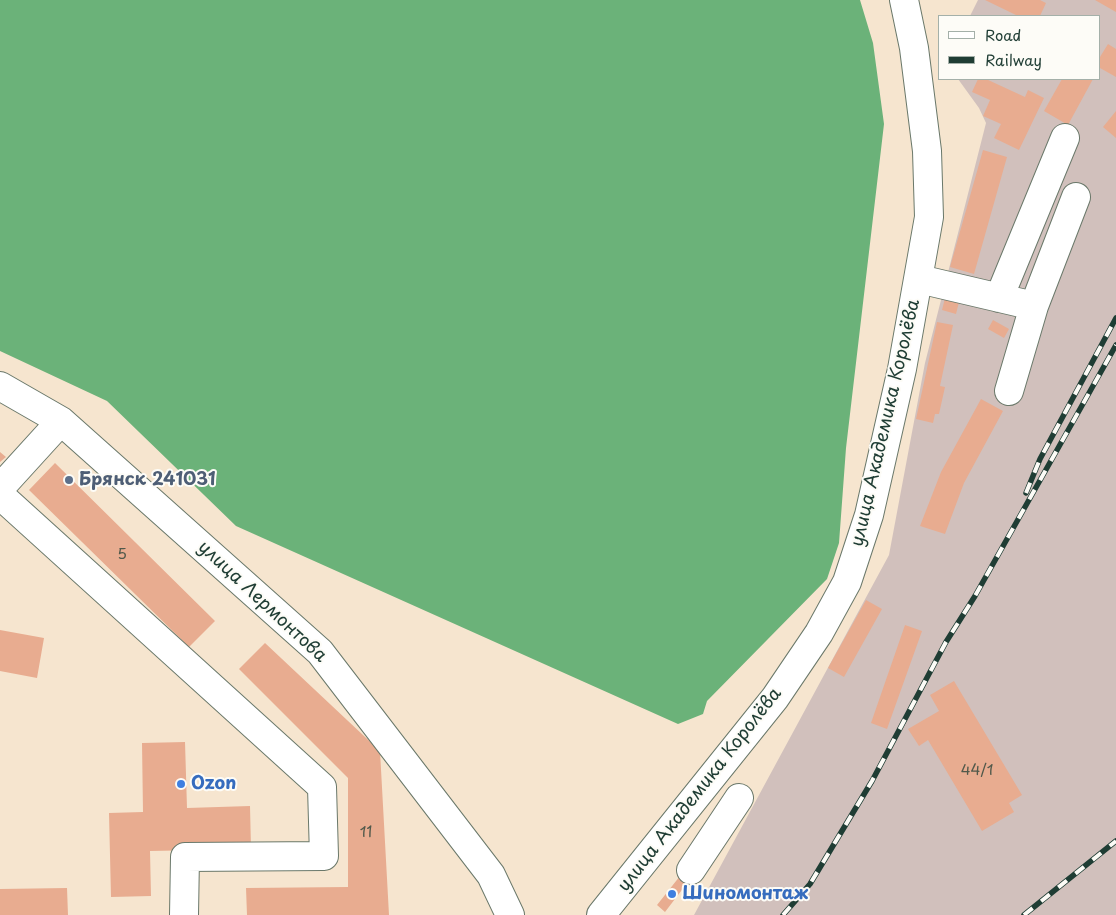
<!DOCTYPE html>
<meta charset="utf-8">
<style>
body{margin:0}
#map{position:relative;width:1116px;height:915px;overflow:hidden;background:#f6e5cf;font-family:"Playpen Sans",sans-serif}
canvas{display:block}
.legend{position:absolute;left:938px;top:15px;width:162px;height:65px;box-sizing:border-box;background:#fdfcf7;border:1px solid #a4b0a9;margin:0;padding:6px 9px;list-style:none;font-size:15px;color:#1f3d34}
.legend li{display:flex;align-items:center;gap:10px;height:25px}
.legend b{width:25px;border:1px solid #a4b0a9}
</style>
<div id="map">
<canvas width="1116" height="915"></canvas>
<ul class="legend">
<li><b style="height:6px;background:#fff"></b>Road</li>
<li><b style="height:6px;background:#1f3d34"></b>Railway</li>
</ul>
</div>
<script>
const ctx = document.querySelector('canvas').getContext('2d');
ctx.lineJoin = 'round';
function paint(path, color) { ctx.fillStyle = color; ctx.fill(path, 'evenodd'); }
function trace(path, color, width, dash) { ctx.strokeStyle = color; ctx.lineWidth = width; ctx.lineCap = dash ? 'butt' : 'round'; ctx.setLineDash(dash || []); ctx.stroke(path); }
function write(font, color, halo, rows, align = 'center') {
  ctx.font = font + ' "Playpen Sans",sans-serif'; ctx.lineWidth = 4; ctx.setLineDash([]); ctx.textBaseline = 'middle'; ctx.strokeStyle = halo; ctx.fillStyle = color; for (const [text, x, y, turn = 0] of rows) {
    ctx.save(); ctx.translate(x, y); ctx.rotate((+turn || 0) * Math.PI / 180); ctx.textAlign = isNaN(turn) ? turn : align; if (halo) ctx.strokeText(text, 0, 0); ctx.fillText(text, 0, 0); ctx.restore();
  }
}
paint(new Path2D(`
 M978 0H1116V915H694L889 555 925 363 986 123 979 108 958 79H1100V16H970Z`), '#d1c0bc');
paint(new Path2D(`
 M0 0H860L873 43 884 124 846 448 839 543 827 579 707 701 703 714 678 724 236 526 107 401 0 351Z`), '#6bb279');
paint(new Path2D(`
 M985 0H1040L1046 3 1040 16H1018Z
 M1095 0H1116V12Z
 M1108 44 1116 49V77L1100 68V57Z
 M978 79H986L1025 97 1028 90 1044 98 1019 150 994 138 1001 124 983 116 990 100 972 92Z
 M1062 79H1093L1068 125 1044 111Z
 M1116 111V138L1103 127Z
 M983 150 1007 157 974 274 950 267Z
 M945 298 959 302 956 314 942 310Z
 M993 320 1009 329 1004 338 988 329Z
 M937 322 953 325 940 386 945 387 939 414H935L933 423 916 419Z
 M981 399 1003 411 964 483 945 534 920 526 941 472Z
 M0 452 6 457 0 462Z
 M55 463 215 621 189 647 29 490Z
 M866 600 882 609 844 677 828 668Z
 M905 625 922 631 887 729 871 723Z
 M0 630 44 638 37 678 0 671Z
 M265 643 380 751 389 915H247L246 888 348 887V778L239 669Z
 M954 681 1022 795 1009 803 1014 812 982 831 928 740 919 746 908 729 939 711 930 695Z
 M185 742 187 808 250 806 251 849 150 851 151 896 111 897 109 813 143 812 142 743Z
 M680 876 688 882 665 912 657 905Z
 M67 888 68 915H0V889Z`), '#e8ac90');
const minor = new Path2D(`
 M919 279 1034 306 1076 197
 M999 298 1065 138
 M0 386 61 421 320 652 491 875 510 915
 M1009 391 1034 306
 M0 488 61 421
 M0 495 322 787 324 856 185 857 184 915
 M691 870 739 798`);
const major = new Path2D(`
 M601 915 775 698 819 633 847 582 869 515 902 369 929 217 927 151 914 48 904 0`);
trace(minor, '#6a786a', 30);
trace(major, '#6a786a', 30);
trace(minor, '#fff', 28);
trace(major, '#fff', 28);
const rail = new Path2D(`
 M1026 493 1040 459 1116 318
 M783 915 810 884 872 781 946 642 975 596 1116 345
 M1024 915 1116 841`);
trace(rail, '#1f3d34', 5.5);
trace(rail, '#fdfcf7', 4, [11]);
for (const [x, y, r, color] of [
 [69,480,5,"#5c6f8a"],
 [181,784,5,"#3f7fe0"],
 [672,894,5,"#3f7fe0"]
]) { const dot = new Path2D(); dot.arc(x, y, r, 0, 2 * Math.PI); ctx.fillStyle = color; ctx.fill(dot); trace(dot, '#fdfcf7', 2); }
write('15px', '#51594b', null, [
 ["5",122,555],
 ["44/1",977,771],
 ["11",366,833]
]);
write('18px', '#1f3d34', '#fdfcf7', [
 ["улица Академика Королёва",886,423,-77],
 ["улица Лермонтова",262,602,43],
 ["улица Академика Королёва",700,790,-52]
]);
write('bold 18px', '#4e5e75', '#fdfcf7', [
 ["Брянск 241031",79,480]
], 'left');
write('bold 18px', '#366cbe', '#fdfcf7', [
 ["Ozon",191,784],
 ["Шиномонтаж",682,894]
], 'left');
</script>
